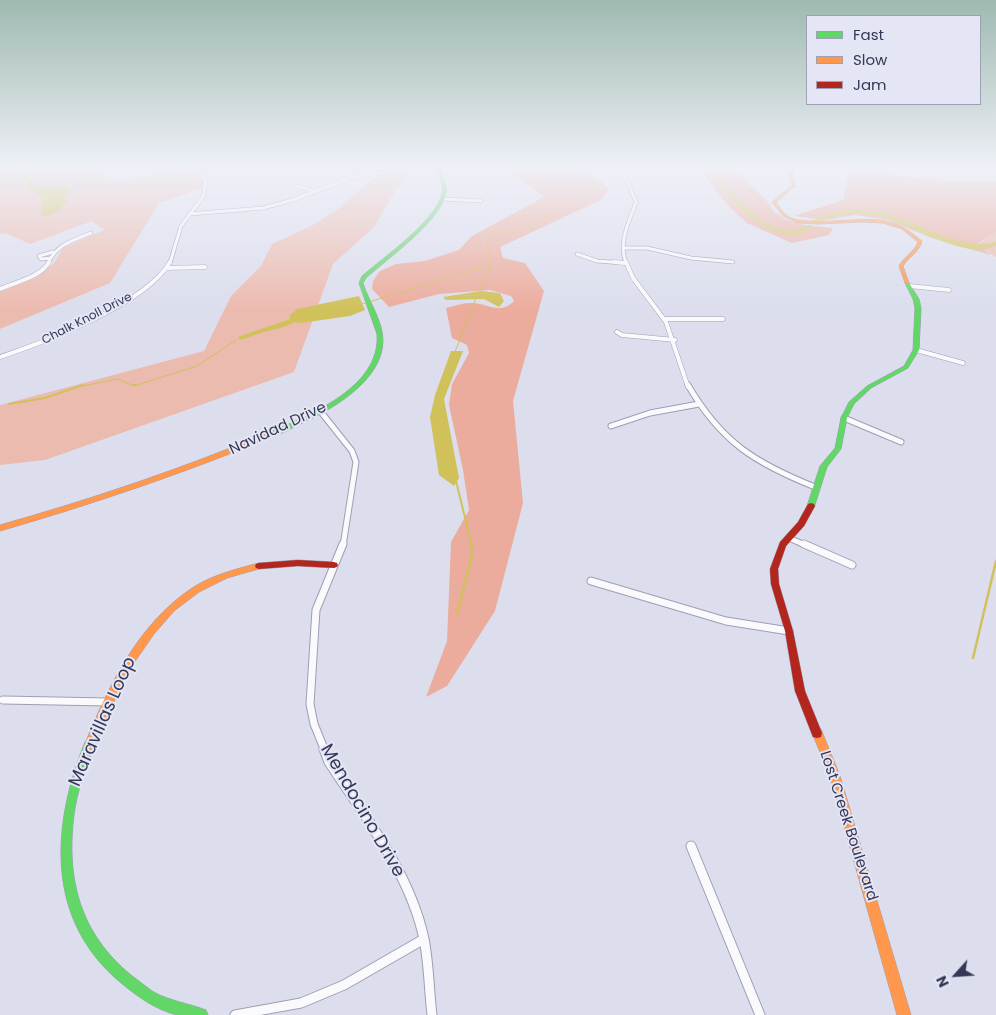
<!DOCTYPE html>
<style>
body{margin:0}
#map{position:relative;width:996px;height:1015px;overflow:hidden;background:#dcdeee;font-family:Poppins,sans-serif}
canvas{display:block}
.legend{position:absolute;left:806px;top:15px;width:175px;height:90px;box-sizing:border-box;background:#e4e6f5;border:1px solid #9ea0b5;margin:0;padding:6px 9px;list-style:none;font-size:15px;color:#353756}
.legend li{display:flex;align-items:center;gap:10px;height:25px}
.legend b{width:25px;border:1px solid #9ea0b5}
.north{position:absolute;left:931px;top:950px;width:50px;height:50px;-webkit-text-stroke:4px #e4e6f5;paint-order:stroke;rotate:244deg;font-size:14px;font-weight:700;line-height:20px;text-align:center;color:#353756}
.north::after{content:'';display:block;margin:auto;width:18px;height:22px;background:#353756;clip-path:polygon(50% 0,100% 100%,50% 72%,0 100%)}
</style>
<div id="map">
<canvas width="996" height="1015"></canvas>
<ul class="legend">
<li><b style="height:6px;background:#63d668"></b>Fast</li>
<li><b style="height:6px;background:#ff974d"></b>Slow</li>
<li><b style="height:6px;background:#b3261e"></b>Jam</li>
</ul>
<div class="north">N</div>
</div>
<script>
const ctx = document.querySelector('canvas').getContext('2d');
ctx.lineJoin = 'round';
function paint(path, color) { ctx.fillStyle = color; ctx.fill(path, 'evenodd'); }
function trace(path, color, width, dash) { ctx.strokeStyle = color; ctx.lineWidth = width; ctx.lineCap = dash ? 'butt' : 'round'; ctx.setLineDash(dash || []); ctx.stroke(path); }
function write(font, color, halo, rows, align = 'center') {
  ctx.font = font + ' Poppins,sans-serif'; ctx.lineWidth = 4; ctx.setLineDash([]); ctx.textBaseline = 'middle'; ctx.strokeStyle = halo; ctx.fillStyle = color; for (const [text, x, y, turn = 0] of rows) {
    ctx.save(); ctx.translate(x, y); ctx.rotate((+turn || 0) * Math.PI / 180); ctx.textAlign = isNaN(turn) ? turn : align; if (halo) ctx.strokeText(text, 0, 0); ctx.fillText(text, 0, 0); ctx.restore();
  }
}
paint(new Path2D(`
 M0 167H91L114 181 194 167H415L397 188 374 227 333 264 294 372 45 460 0 465V405L204 351 231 296 261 266 272 244 313 225 338 209 382 170 202 173 198 175 204 181 205 187 159 203 110 283 0 329V292L38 276 54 263 63 248 104 230 92 221 30 244 8 234 0 233Z
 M996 232V257L977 245Z`), '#ecbbb0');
paint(new Path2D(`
 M498 167C531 167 586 161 609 189L601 200 500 247 503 258 525 263 544 291 513 401 523 503 495 611 447 686 426 697 447 641 451 542 469 510 463 470 449 405 452 384 469 353 467 345 452 338 446 308C454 306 462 303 470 303 487 302 499 316 514 301L511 296 490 290 439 294 389 307 372 289 373 281 380 271 396 264 425 261 459 250 472 236 544 197 514 174 515 172Z
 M697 167H732L767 201 773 211 785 219 805 225 833 228 829 235 792 243 747 223 730 208Z
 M849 170 954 182H996V232L977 244 991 255 932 238 887 220 855 215 827 220 794 216 843 200Z`), '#ecac9d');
paint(new Path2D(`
 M30 167H34L25 173 28 179 38 184 35 187 63 186 72 190 63 198 67 200C61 210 53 217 41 216L42 197 25 186 28 183 22 179 20 173Z
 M481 291 500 293 504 301 499 307 484 299 446 300 443 297Z
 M359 296 365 310 350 316 301 323 295 322C284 328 275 329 264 332 255 334 248 338 240 340L238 337 290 319V315L297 309Z
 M451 351H463L444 399 459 478 454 486 439 475 430 417 435 395Z`), '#d0c15b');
trace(new Path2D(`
 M478 294 491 264 487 243 489 238 543 220 580 192 601 184 595 176 555 172 545 167
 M362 304 491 265
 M455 352 476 298
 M77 387 118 379 134 386 197 366 236 340`), '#d0c15b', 1);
trace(new Path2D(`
 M133 385H136
 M9 404 45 398 83 385
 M456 481 472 546`), '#d0c15b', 2);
trace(new Path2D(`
 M457 614 473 551 471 544
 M973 658 996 561`), '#d0c15b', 2.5);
paint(new Path2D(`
 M705 167H712C729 189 764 236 795 230 800 229 805 226 810 225L814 227C774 257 726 195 705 167Z
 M841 210C859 210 876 210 894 216 930 227 957 250 996 242V246C990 248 983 250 977 250 938 246 906 220 867 214 848 211 833 218 815 223L811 221Z`), '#d0c15b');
const streetFar4 = new Path2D(`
 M612 167 625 177 636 202C629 222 618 242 626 263
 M296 186 314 191
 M443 199 481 201
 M189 214 263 208 293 200 350 178 414 167
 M623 248H647L691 258 733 262
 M577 254 597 261 625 263
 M51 258 41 259 39 256 53 252
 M48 263C57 244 72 241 91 233
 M170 263 181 226 203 197 206 180 192 167`);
const streetFar3 = new Path2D(`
 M614 262 625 263
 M626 262 633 278 666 322 688 387
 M167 268 205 267
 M909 286 949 290
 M0 289C13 283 43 276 49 262
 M665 319H723
 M617 332 622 335 675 340
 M916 350 963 363
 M0 357C45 342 146 304 170 262`);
const streetFar2 = new Path2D(`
 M688 385C721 442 755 463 815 487
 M321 412 352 451 356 462 343 546
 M844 418 901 442
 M611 426 650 413 699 404
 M789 538 807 546`);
const streetFar1 = new Path2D(`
 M804 544 852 565
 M591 581 726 621 789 631
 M3 700 108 702
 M325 751 314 724 310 704 316 610 343 544`);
const street = new Path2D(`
 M324 749 329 762C365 817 410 873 424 939 429 964 429 990 432 1015
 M691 846 760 1015
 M235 1015 301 1003 344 985 424 939`);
const fast = new Path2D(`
 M434 167H438C442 175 448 185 446 193 441 221 387 259 366 278L363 283C369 302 383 321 383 341 382 382 331 410 298 425 290 429 279 436 270 436L269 434 270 432C310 415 381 387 377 334L359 283 362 276C383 258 437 220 442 193 444 184 438 175 434 167Z
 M905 282 909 283 919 299 921 308 919 350 908 368 871 388 854 404 847 418 841 449 827 467 814 508H808L807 506 820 466 835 448 841 418 849 402 867 386 904 366 913 350 915 308 913 299 905 283Z
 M89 741 93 742 94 746C86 768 77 791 74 815 66 879 80 933 131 975 138 980 145 986 152 991 169 1001 188 1003 206 1010L208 1015C198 1015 187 1015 177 1015 156 1010 138 997 121 983 45 920 51 826 85 742Z`);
const slow = new Path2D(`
 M788 167H792L795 186 776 202C779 206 782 212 786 215 805 229 859 215 885 221 901 224 909 231 922 241 920 251 909 257 903 266L909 283V284L905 283 899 266C904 257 914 252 918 242L902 229 883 223 862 222 819 224 798 223 783 216 772 202 791 186Z
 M270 432H274L275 434 274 436C185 473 93 504 0 531V525C92 499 181 469 270 432Z
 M259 563 262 564 263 566 262 568 227 578 199 592 174 611 154 634 136 660 120 688 93 750 89 751 85 750 84 746C108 687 137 625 192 588 212 575 236 569 259 563Z
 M817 728 821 729 840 776 911 1015H897L830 776 812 733 813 729Z`);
const jam = new Path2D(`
 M811 503 814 504 815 506 804 526 786 546 778 569 779 584 793 631 805 691 822 733 821 737 817 738 813 737 795 691 785 631 771 584 770 569 780 542 798 522 808 504Z
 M298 560 334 562 337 563 338 565 337 567 334 568 298 566 259 569 256 568 255 566 256 564 259 563Z`);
trace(streetFar4, '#9d9eb3', 4.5);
trace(streetFar3, '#9d9eb3', 5);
trace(streetFar2, '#9d9eb3', 7);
trace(streetFar1, '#9d9eb3', 9);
trace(street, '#9d9eb3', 11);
trace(fast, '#9d9eb3', 1);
trace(slow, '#9d9eb3', 1);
trace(jam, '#9d9eb3', 1);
trace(streetFar4, '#fafafc', 3);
trace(streetFar3, '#fafafc', 4);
trace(streetFar2, '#fafafc', 5);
trace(streetFar1, '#fafafc', 7);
trace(street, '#fafafc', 9);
paint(fast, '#63d668');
paint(slow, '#ff974d');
paint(jam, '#b3261e');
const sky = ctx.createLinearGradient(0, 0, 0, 310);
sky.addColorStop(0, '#9eb9b0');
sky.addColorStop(0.54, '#eff0f7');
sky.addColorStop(1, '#eff0f700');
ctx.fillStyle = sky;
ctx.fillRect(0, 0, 996, 310);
write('12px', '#353756', '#e4e6f5', [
 ["Chalk Knoll Drive",87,319,-27]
]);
write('15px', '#353756', '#e4e6f5', [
 ["Navidad Drive",278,429,-25],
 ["Lost Creek Boulevard",848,826,72]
]);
write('18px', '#353756', '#e4e6f5', [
 ["Maravillas Loop",103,722,-66],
 ["Mendocino Drive",362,811,60]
]);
</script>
